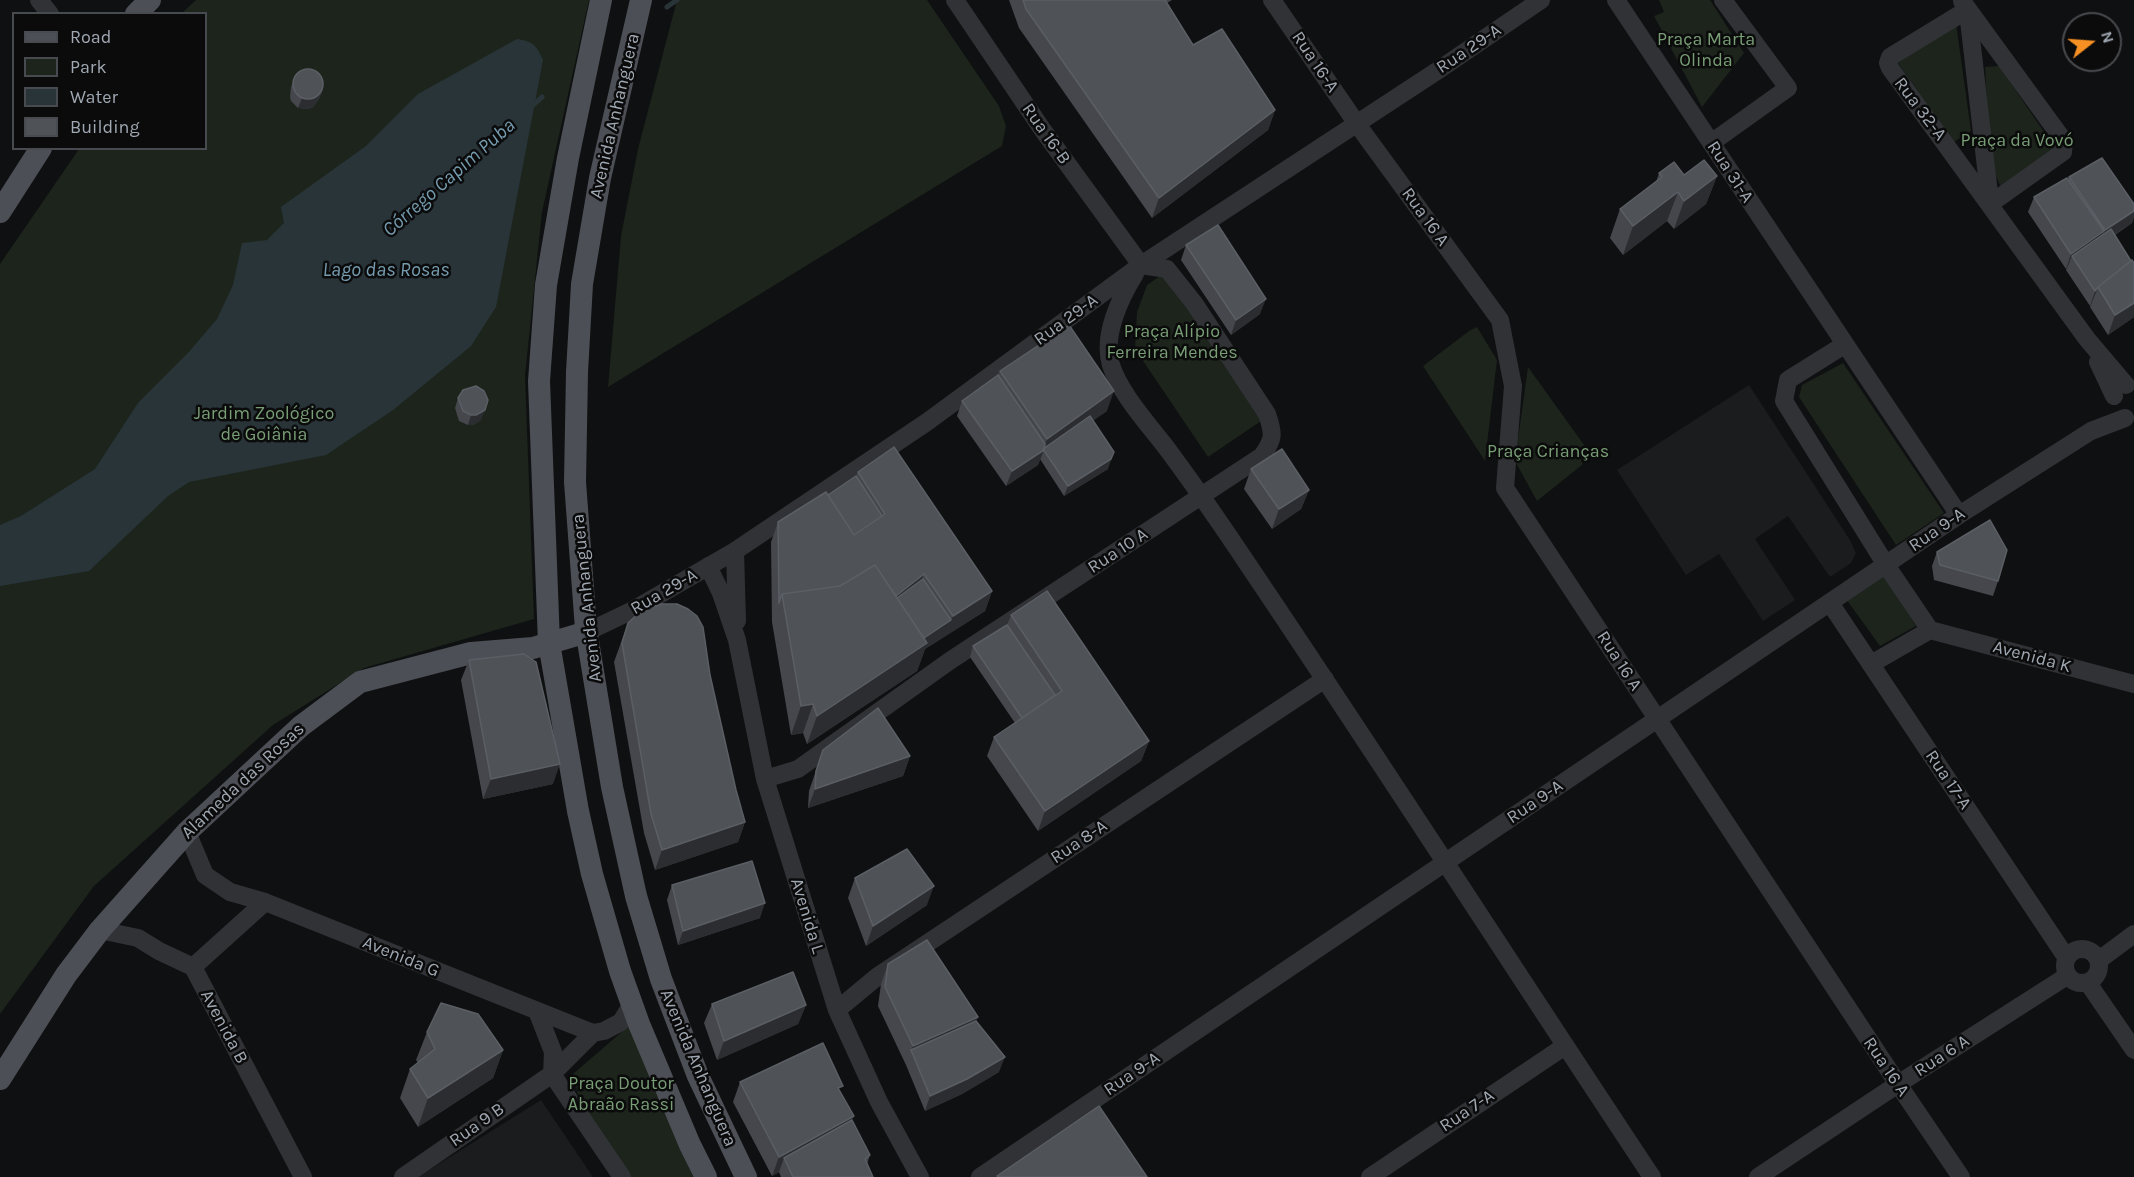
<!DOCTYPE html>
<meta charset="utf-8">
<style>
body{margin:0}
#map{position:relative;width:2134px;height:1177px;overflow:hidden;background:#0f1011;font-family:Karla,sans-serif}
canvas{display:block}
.legend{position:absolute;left:12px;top:12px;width:195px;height:138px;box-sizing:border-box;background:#0b0b0c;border:2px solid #474a4e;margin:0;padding:8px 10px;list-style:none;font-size:18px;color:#a0a8b2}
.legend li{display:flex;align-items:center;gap:12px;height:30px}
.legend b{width:30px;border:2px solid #474a4e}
.north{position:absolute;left:2062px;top:12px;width:60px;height:60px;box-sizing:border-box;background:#0b0b0c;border:2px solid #474a4e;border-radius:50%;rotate:73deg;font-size:16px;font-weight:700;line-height:24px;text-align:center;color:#a0a8b2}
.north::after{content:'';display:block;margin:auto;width:21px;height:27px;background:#f69023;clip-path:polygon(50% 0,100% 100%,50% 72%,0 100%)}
</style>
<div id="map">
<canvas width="2134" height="1177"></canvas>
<ul class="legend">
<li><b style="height:8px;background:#4c4f55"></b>Road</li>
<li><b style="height:16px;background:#1c241c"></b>Park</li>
<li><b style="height:16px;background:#293439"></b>Water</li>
<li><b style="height:16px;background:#4f5257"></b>Building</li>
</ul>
<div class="north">N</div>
</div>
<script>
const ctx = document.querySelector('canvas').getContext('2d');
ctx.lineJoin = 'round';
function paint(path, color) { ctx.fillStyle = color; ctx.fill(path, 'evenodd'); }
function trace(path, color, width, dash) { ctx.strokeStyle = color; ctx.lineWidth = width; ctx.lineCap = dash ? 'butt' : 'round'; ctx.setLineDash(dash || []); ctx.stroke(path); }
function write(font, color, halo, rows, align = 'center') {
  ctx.font = font + ' Karla,sans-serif'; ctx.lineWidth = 5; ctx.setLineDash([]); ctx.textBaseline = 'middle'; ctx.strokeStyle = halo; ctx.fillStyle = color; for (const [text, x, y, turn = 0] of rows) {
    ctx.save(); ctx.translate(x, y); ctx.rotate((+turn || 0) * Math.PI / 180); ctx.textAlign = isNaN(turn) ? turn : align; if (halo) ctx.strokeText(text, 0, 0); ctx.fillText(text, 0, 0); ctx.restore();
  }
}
paint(new Path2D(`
 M1749 385 1850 540 1856 553 1851 563 1830 577 1788 516 1755 539 1795 600 1763 621 1719 554 1686 575 1617 470Z
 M541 1100 593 1177H418Z`), '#1b1c1e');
paint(new Path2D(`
 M196 0H589L542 212 525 376 534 619 364 668 273 725 94 886 0 1014V264L79 149 206 148V14L182 13Z
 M677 0H927L999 106 1006 126 1002 146 608 387 621 236 638 149Z
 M1659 0H1710L1744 53 1702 107 1654 16 1664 12Z
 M1956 23 1971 131 1954 142 1898 63Z
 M1999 66 2055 148 2001 188 1990 161 1985 67Z
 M1167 271 1264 419 1208 457 1135 349 1137 312 1147 285Z
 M1477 327 1497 360 1485 461 1423 366 1469 331Z
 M1843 363 1944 513 1896 545 1799 397 1802 385Z
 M1528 367 1587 449 1582 465 1537 501 1515 461Z
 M1883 573 1916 626 1880 646 1846 599Z
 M632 1023 704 1177H627L582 1110 573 1074Z`), '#1c241c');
paint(new Path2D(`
 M517 39C533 41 537 46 543 60L496 307 471 346 393 410 326 455 189 482 168 496 89 571 0 586V525L21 516 95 469 138 403 188 353 217 319 233 285 242 243 267 240 284 223 281 207 366 146 418 94Z`), '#293439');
trace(new Path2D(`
 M667 7 677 0
 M529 109 542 97`), '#293439', 5);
trace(new Path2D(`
 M39 0 50 14
 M955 0 1042 129 1141 265
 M1272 0 1357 124 1500 320 1513 386 1505 488 1898 1084 1961 1177
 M1616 0 1959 515
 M1962 1 2064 141 2063 152 1990 204
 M1967 10 1890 57 1888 63 1890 68 2087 339 2126 385
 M1968 12 1990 202
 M1711 143 1788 88 1723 0
 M1135 274C1120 298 1102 336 1111 365 1121 396 1152 428 1171 454 1199 492 1225 530 1251 569 1387 771 1518 975 1652 1177
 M1844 345 1788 380 1784 401 1886 565 1930 630
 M2098 362 2114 396
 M735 551 737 621
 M708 566 721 593 737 640 765 779 837 1010 879 1102 920 1177
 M1830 603 2066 957
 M587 632 633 610 735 551 927 422 1141 265 1437 71 1541 0
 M1871 664 1930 630 2134 684
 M765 779 798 769 951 660 1262 456C1274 439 1274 434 1267 414L1194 303 1167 269 1141 265
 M187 832 205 875 230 892 265 902
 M100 930 138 938 159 951 193 967 303 1177
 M2065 966a17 17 0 1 1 34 0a17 17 0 1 1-34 0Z
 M2099 960 2134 934
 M193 967 265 902 593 1033
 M2088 983 2134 1050
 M837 1010 878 976 1325 679
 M537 1011 553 1052 552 1074
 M552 1074 622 1177
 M403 1177 552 1074 593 1033 604 1031 621 1022 632 1004
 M980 1177 1959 515 2091 431 2125 418
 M1370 1177 1565 1046
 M1758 1177 1898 1084 2067 976`), '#303236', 18);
trace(new Path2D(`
 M601 0 568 158 546 285 539 381 549 643 578 811 592 874 620 971 639 1024 690 1145 706 1177
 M641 0 600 178 582 284 577 372 575 482 586 629 612 787 636 896 661 979 698 1076 746 1177
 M136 14 150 0
 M0 212 41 148
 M0 1079 66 975 100 930 187 832 301 726 360 682 471 653 533 648 587 632`), '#4c4f55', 22);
paint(new Path2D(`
 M1009 0H1172L1167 3 1193 45 1275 110 1268 130 1152 218 1019 28Z
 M295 77 323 89 319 99 313 107 308 109 298 108 291 101 290 97 291 87Z
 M1659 173 1717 176 1706 204 1674 229 1667 221 1623 255 1610 238 1620 209 1656 182Z
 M2069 177 2134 204V217L2132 223 2115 235 2134 317 2108 335 2090 307 2091 305 2090 306 2066 270 2067 268 2066 269 2028 212 2034 197 2068 179Z
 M1186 245 1260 314 1231 335 1181 260Z
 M1000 371 1107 411 1093 420 1108 469 1064 496 1040 459 1038 465 1006 486 957 416 962 401 998 375Z
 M458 398 481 420 473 425H468L459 421 455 408Z
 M1251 469 1309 490 1301 509 1272 529 1244 489Z
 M858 472 992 591 985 611 925 649 917 671 807 744 803 733 791 735 772 622 771 542 778 522 828 495 856 476Z
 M1937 552 1998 581 1993 596 1934 580 1932 566Z
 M1011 615 1149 741 1141 761 1038 831 987 756 994 737 1015 723 970 657 973 646 1007 625Z
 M628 623 710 675 736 790 745 822 738 842 655 870 644 833 614 662Z
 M469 660 553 784 483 799 461 680Z
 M823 750 910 756 903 776 808 808 809 791Z
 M855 878 927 905 866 946 848 898Z
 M672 885 760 918 678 945 667 900Z
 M888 964 976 1021 999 1072 962 1094 925 1111 906 1065 878 1006 881 984Z
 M712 1004 806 1005 798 1024 717 1060 704 1023Z
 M427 1032 503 1050 493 1078 418 1127 400 1098 410 1069 418 1063 416 1060Z
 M740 1082 841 1092 852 1120 870 1155 867 1164 873 1177H781L779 1172 772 1176 733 1102Z`), '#45474c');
paint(new Path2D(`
 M323 89 319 99 313 107 308 109 298 108 302 98Z
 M1275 110 1268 130 1152 218 1159 198Z
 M1717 176 1706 204 1674 229 1684 201Z
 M1678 192 1667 221 1623 255 1633 226Z
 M2134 211V217L2132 223 2099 245 2105 230Z
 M2104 231 2098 246 2072 256 2067 268 2066 269 2071 254Z
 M2097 290 2091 305 2090 306 2095 291Z
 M1266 299 1260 314 1231 335 1236 320Z
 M2134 303V317L2108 335 2115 315Z
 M1114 391 1107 411 1047 454 1043 449 1047 439Z
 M485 410 481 420 473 425H468L471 415Z
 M1044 450 1038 465 1006 486 1012 471Z
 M1114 452 1108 469 1064 496 1068 486Z
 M1309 490 1301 509 1272 529 1279 509Z
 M924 574 917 594 890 600Z
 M992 591 985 611 925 649 917 671 807 744 817 716 915 644 951 620 953 616Z
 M813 704 803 733 791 735 801 706Z
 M1149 741 1141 761 1038 831 1045 811Z
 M910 756 903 776 808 808 815 789Z
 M560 764 553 784 483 799 491 779Z
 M745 822 738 842 655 870 662 850Z
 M934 886 927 905 866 946 873 926Z
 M765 903 760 918 678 945 683 931Z
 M806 1005 798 1024 717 1060 724 1041Z
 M978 1017 971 1036 911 1050 913 1046Z
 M503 1050 493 1078 418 1127 428 1098Z
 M1005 1057 999 1072 962 1094 925 1111 930 1096Z
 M854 1116 846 1135 784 1158 779 1172 772 1176 779 1157Z`), '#2b2d30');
const building = new Path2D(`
 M1023 0H1165L1193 45 1222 29 1275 110 1159 198 1026 9Z
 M293 84a15 15 0 1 1 30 0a15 15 0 1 1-30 0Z
 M2102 158 2134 204V211L2105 230 2069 177Z
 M1704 160 1717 176 1684 201 1678 192 1633 226 1620 209 1662 177 1659 173 1674 162 1684 175Z
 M2067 178 2104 231 2071 254 2034 197Z
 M1218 225 1266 299 1236 320 1186 245Z
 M2111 229 2131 261 2098 287 2095 291 2072 256Z
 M2132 260 2134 263V303L2115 315 2098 287Z
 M1069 325 1114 391 1047 439 1000 371Z
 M998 375 1045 444 1044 450 1012 471 962 401Z
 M476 386 484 391 488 400 485 410 476 415H471L463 411 458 398 463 390Z
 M1090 416 1114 452 1111 459 1068 486 1043 449Z
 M894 447 992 591 953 616 924 574 896 596 875 565 840 586 782 594 779 603 778 522 826 492 854 535 885 514 858 472Z
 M1282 449 1309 490 1279 509 1251 469Z
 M856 476 882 516 854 535 828 495Z
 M1990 520 2007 550 1998 581 1940 565 1937 552Z
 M875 565 927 643 817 716 813 704 801 706 782 594 840 586Z
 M923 579 951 620 924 638 897 598Z
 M1047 591 1149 741 1045 811 994 737 1062 691 1011 615Z
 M661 604H677L688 609 697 616 703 627 710 675 736 790 745 822 662 850 651 814 622 643 628 623 641 611Z
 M1007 625 1055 695 1022 718 973 646Z
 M524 654 536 662 560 764 491 779 469 660Z
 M878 708 910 756 815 789 816 771 823 750Z
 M907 849 934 886 873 926 855 878Z
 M752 861 765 903 683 931 672 885Z
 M927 940 978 1017 913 1046 885 987 888 964Z
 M793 972 806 1005 724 1041 712 1004Z
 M441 1003 478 1014 503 1050 428 1098 410 1069 435 1049 427 1032Z
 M976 1021 1005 1057 967 1079 930 1096 911 1050Z
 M823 1043 843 1086 838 1088 854 1116 779 1157 740 1082Z
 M1099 1106 1147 1177H998L997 1176Z
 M852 1120 870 1155 865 1159 873 1177H793L784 1158Z`);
paint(building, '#4f5257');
trace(building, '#5b5f65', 1.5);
write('18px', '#799e76', '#0b0b0c', [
 ["Praça Marta",1706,40],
 ["Olinda",1706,61],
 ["Praça da Vovó",2017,141],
 ["Praça Alípio",1172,332],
 ["Ferreira Mendes",1172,353],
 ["Jardim Zoológico",264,414],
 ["de Goiânia",264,435],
 ["Praça Crianças",1548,452],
 ["Praça Doutor",621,1084],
 ["Abraão Rassi",621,1105]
]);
write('18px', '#a0a8b2', '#0b0b0c', [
 ["Rua 29-A",1469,49,-34],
 ["Rua 16-A",1315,62,56],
 ["Rua 32-A",1920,109,53],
 ["Avenida Anhanguera",615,116,-77],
 ["Rua 16-B",1046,134,55],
 ["Rua 31-A",1730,172,57],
 ["Rua 16 A",1425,217,54],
 ["Rua 29-A",1066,320,-36],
 ["Rua 9-A",1937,530,-34],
 ["Rua 10 A",1118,551,-33],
 ["Rua 29-A",664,592,-30],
 ["Avenida Anhanguera",587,598,-96],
 ["Avenida K",2032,657,15],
 ["Rua 16 A",1619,661,57],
 ["Rua 17-A",1948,780,56],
 ["Alameda das Rosas",243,781,-43],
 ["Rua 9-A",1535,802,-34],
 ["Rua 8-A",1079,842,-34],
 ["Avenida L",807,916,73],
 ["Avenida G",401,957,22],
 ["Avenida B",224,1027,62],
 ["Rua 6 A",1942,1056,-33],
 ["Rua 16 A",1886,1067,56],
 ["Avenida Anhanguera",698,1068,67],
 ["Rua 9-A",1132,1074,-34],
 ["Rua 7-A",1467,1111,-34],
 ["Rua 9 B",477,1125,-35]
]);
write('italic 20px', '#759caf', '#0b0b0c', [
 ["Córrego Capim Puba",449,178,-41],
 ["Lago das Rosas",386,270]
]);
</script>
